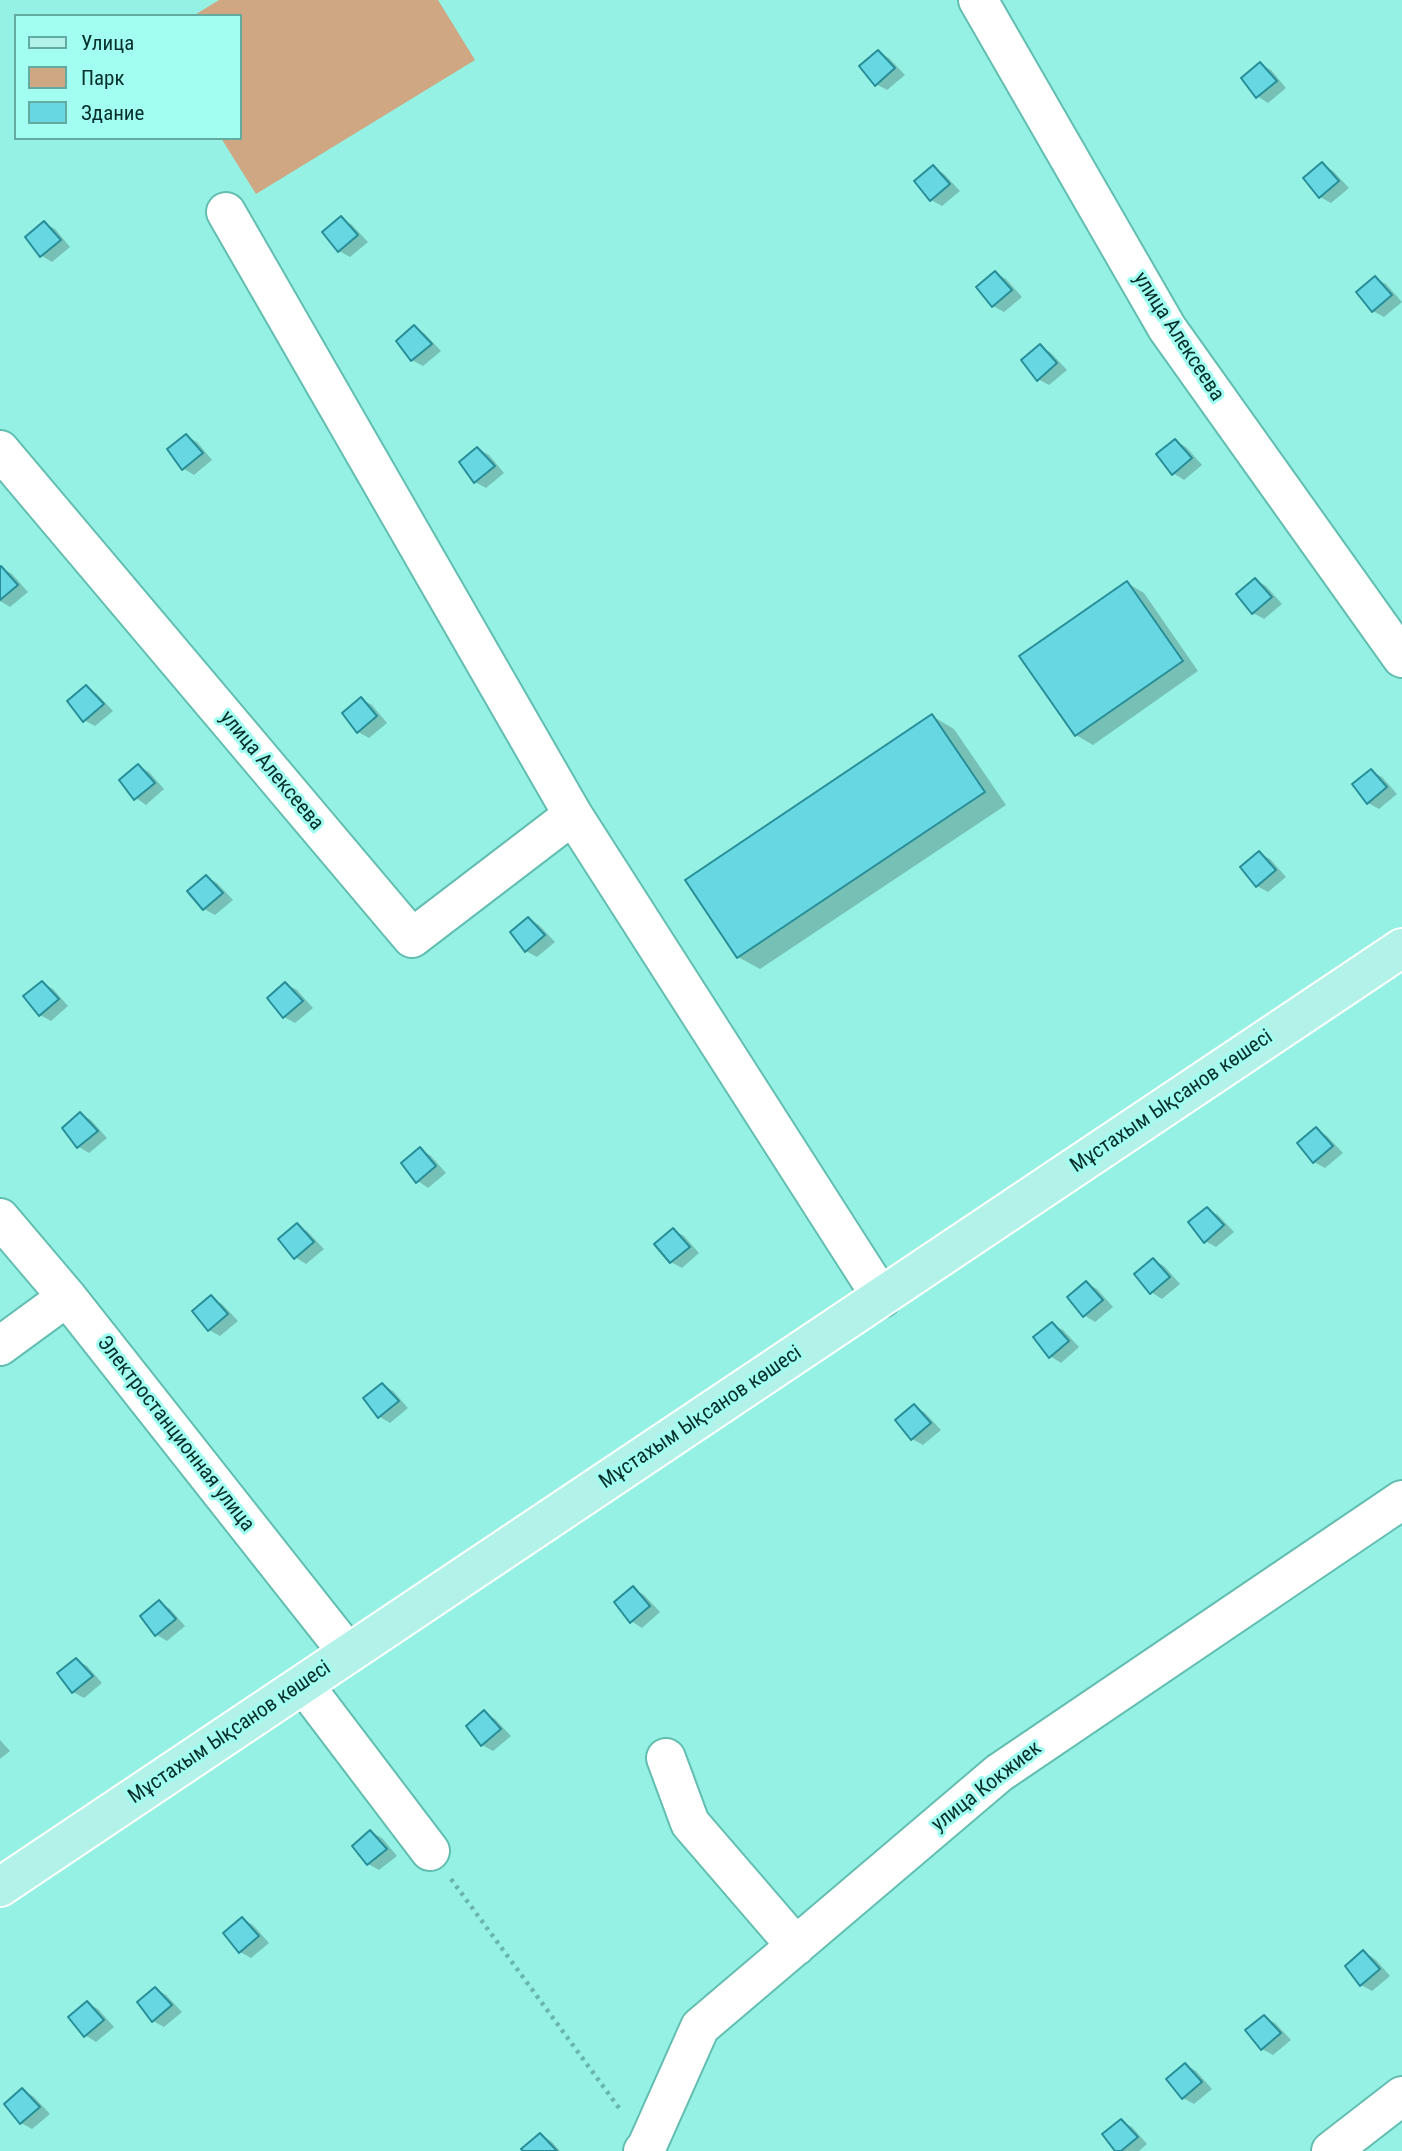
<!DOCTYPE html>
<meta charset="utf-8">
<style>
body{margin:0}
#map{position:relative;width:1402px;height:2151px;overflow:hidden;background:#95f1e4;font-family:"Roboto Condensed",sans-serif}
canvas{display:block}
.legend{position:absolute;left:14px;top:14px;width:228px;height:126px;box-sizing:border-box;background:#a2fef1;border:2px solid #63aba1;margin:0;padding:9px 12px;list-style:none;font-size:21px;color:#052f2a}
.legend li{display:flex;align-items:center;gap:14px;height:35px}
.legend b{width:35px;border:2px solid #63aba1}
</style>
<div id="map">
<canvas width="1402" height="2151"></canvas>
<ul class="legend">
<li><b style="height:9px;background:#b2f2e9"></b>Улица</li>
<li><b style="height:19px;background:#cfa782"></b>Парк</li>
<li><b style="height:19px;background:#67d7e2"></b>Здание</li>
</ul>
</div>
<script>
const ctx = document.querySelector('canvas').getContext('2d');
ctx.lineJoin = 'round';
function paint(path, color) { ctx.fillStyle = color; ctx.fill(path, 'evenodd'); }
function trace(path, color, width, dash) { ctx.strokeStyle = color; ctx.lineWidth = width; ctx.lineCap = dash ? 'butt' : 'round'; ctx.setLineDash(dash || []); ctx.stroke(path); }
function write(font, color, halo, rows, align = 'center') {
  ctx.font = font + ' "Roboto Condensed",sans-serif'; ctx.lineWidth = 6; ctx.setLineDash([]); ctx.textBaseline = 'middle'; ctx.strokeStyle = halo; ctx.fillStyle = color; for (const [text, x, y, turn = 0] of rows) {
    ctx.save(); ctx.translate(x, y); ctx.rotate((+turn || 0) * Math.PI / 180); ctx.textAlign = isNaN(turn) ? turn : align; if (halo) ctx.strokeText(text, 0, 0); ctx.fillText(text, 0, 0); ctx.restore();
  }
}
paint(new Path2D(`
 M219 0H438L475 60 256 194 221 138H240V16H193Z`), '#cfa782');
paint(new Path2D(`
 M878 52 889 58 905 75 887 90 876 84Z
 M1260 64 1271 70 1286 88 1268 103 1257 96Z
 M1322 164 1333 171 1349 188 1331 203 1320 197Z
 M933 167 944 174 960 191 942 206 931 200Z
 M341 218 352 225 368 242 350 257 339 251Z
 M44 223 55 229 70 247 52 262 42 256Z
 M995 273 1006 279 1022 297 1004 312 993 306Z
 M1375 278 1386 284 1402 302 1384 317 1373 311Z
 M414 327 425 334 441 351 423 366 412 360 398 341Z
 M1040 346 1051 353 1067 370 1049 385 1038 379Z
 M186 436 197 442 212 460 194 475 184 469Z
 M1175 441 1186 447 1202 465 1184 480 1173 473Z
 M478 449 489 455 504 473 486 488 475 482Z
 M2 568 12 574 28 592 10 607 0 601Z
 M1255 580 1266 586 1282 604 1264 619 1253 613Z
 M1127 583 1144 593 1198 671 1093 745 1076 735 1022 657Z
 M86 688 97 694 113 711 95 726 84 720Z
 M361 699 372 705 387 723 369 738 358 732Z
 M932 716 954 729 1006 805 760 969 738 957Z
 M138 766 149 772 164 789 146 805 136 798Z
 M1371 771 1382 777 1397 794 1379 809 1368 803 1354 785Z
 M1259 853 1270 859 1286 877 1268 892 1257 886Z
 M206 877 217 883 233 900 215 915 204 909 190 891Z
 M529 919 539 925 555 942 537 957 526 951 512 933Z
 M42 983 53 989 68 1006 51 1021 40 1015Z
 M286 984 297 990 313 1008 295 1023 284 1017Z
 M81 1114 91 1120 107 1138 89 1153 79 1147 64 1128Z
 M1316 1129 1327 1136 1343 1153 1325 1168 1314 1162Z
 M420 1149 431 1156 446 1173 428 1188 418 1181Z
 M1207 1209 1218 1215 1234 1232 1216 1247 1205 1241Z
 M297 1225 308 1232 324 1249 306 1264 295 1257Z
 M673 1230 684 1236 699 1253 682 1268 671 1262Z
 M1153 1260 1164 1266 1180 1284 1162 1299 1151 1292Z
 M1086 1283 1097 1289 1113 1307 1095 1322 1084 1315Z
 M211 1298 222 1304 238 1321 220 1336 209 1330Z
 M1052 1324 1063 1330 1079 1347 1061 1363 1050 1356Z
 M382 1385 393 1391 408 1408 390 1423 380 1417 365 1399Z
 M914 1406 925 1413 941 1430 923 1445 912 1439Z
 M633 1588 644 1595 660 1612 642 1628 631 1621Z
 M159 1602 170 1609 185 1626 167 1641 157 1635Z
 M76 1660 87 1666 102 1683 84 1698 73 1692 59 1674Z
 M485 1713 495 1719 511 1736 493 1751 482 1745Z
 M0 1740 10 1751 0 1759Z
 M371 1832 382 1838 397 1856 379 1870 368 1864 354 1846Z
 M242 1919 253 1925 269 1943 251 1958 240 1952Z
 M1364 1952 1375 1959 1390 1976 1372 1991 1361 1985Z
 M155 1989 166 1995 182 2012 164 2027 153 2021Z
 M87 2003 98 2009 114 2027 96 2042 85 2035Z
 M1264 2017 1275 2023 1291 2040 1273 2055 1262 2049Z
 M1185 2065 1196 2071 1212 2089 1194 2104 1183 2098Z
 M23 2090 34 2097 50 2114 32 2129 21 2123Z
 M1121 2121 1132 2127 1147 2144 1139 2151H1117Z
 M541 2135 551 2141 560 2151H526Z`), '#0003');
const building = new Path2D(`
 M878 50 895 68 875 86 859 66Z
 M1260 62 1277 81 1256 98 1241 78Z
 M1322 162 1339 181 1319 198 1303 178Z
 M933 165 950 184 930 201 914 181Z
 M341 216 358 235 338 252 322 232Z
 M44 221 61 240 40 257 25 237Z
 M995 271 1012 290 992 307 976 287Z
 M1375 276 1392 295 1372 312 1356 292Z
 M414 325 432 344 411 361 396 341Z
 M1040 344 1057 363 1037 381 1021 360Z
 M186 434 203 453 182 470 167 449Z
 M1175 439 1192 458 1172 475 1156 454Z
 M477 447 495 466 474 483 459 462Z
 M1 566 18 585 0 600V567Z
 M1255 578 1272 597 1252 614 1236 594Z
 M1127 581 1183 661 1075 736 1019 656Z
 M86 685 104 704 83 722 67 701Z
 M361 697 377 716 357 733 342 713Z
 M932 714 985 792 737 958 685 880Z
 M138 764 155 783 134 800 119 780Z
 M1371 769 1387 787 1367 804 1352 784Z
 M1259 851 1276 870 1256 887 1240 867Z
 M206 875 223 893 203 910 187 891Z
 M528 917 545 935 525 952 510 932Z
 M42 981 59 999 39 1016 23 996Z
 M285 982 303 1001 283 1018 267 998Z
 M80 1112 98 1131 77 1148 62 1128Z
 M1316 1127 1333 1146 1313 1163 1297 1143Z
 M420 1147 436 1166 416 1183 401 1163Z
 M1207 1207 1224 1225 1204 1243 1188 1222Z
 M297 1223 314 1242 294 1259 278 1239Z
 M673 1228 690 1247 670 1263 654 1244Z
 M1153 1258 1170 1277 1150 1294 1134 1274Z
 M1086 1281 1103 1300 1083 1317 1067 1297Z
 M211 1295 228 1314 208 1331 192 1311Z
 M1052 1322 1069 1341 1049 1358 1033 1337Z
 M382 1383 399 1401 378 1418 363 1398Z
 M914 1404 931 1423 911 1440 895 1420Z
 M633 1586 650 1606 630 1623 614 1602Z
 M159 1600 176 1619 155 1636 140 1616Z
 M76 1658 93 1676 72 1693 57 1673Z
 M484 1710 501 1729 481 1746 466 1726Z
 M370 1830 387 1849 367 1865 352 1846Z
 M242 1917 259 1936 239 1953 223 1933Z
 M1363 1950 1380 1969 1360 1986 1345 1966Z
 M155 1987 172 2005 152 2022 137 2002Z
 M87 2001 104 2020 84 2037 68 2017Z
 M1264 2015 1281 2033 1261 2050 1245 2030Z
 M1185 2063 1202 2082 1182 2099 1166 2079Z
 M22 2088 40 2107 20 2124 4 2104Z
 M1121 2119 1138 2137 1121 2151H1115L1102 2134Z
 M540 2133 557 2151H523L521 2149Z`);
paint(building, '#67d7e2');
trace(building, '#278d96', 2);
const minor = new Path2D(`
 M978 0 1167 328 1402 658
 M226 212 573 815 882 1298
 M0 450 412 938 573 815
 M0 1218 67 1297 348 1653
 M0 1346 67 1297
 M304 1685 430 1851
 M666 1758 690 1823 796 1946
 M643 2151 647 2146 700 2027 999 1773 1402 1500
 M1331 2151 1402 2096`);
const major = new Path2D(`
 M0 1887 1402 948`);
trace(minor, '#62beb1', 42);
trace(major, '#fff', 42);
trace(new Path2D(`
 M451 1879 622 2112`), '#69b6ab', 4.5, [3.5, 5]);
trace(minor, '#fff', 38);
trace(major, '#b2f2e9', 38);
write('21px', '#052f2a', '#a2fef1', [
 ["улица Алексеева",1178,337,57],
 ["улица Алексеева",271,771,50],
 ["Мұстахым Ықсанов көшесі",1172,1102,-34],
 ["Мұстахым Ықсанов көшесі",701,1418,-34],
 ["Электростанционная улица",175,1434,52],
 ["Мұстахым Ықсанов көшесі",230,1733,-34],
 ["улица Кокжиек",987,1787,-38]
]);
</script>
